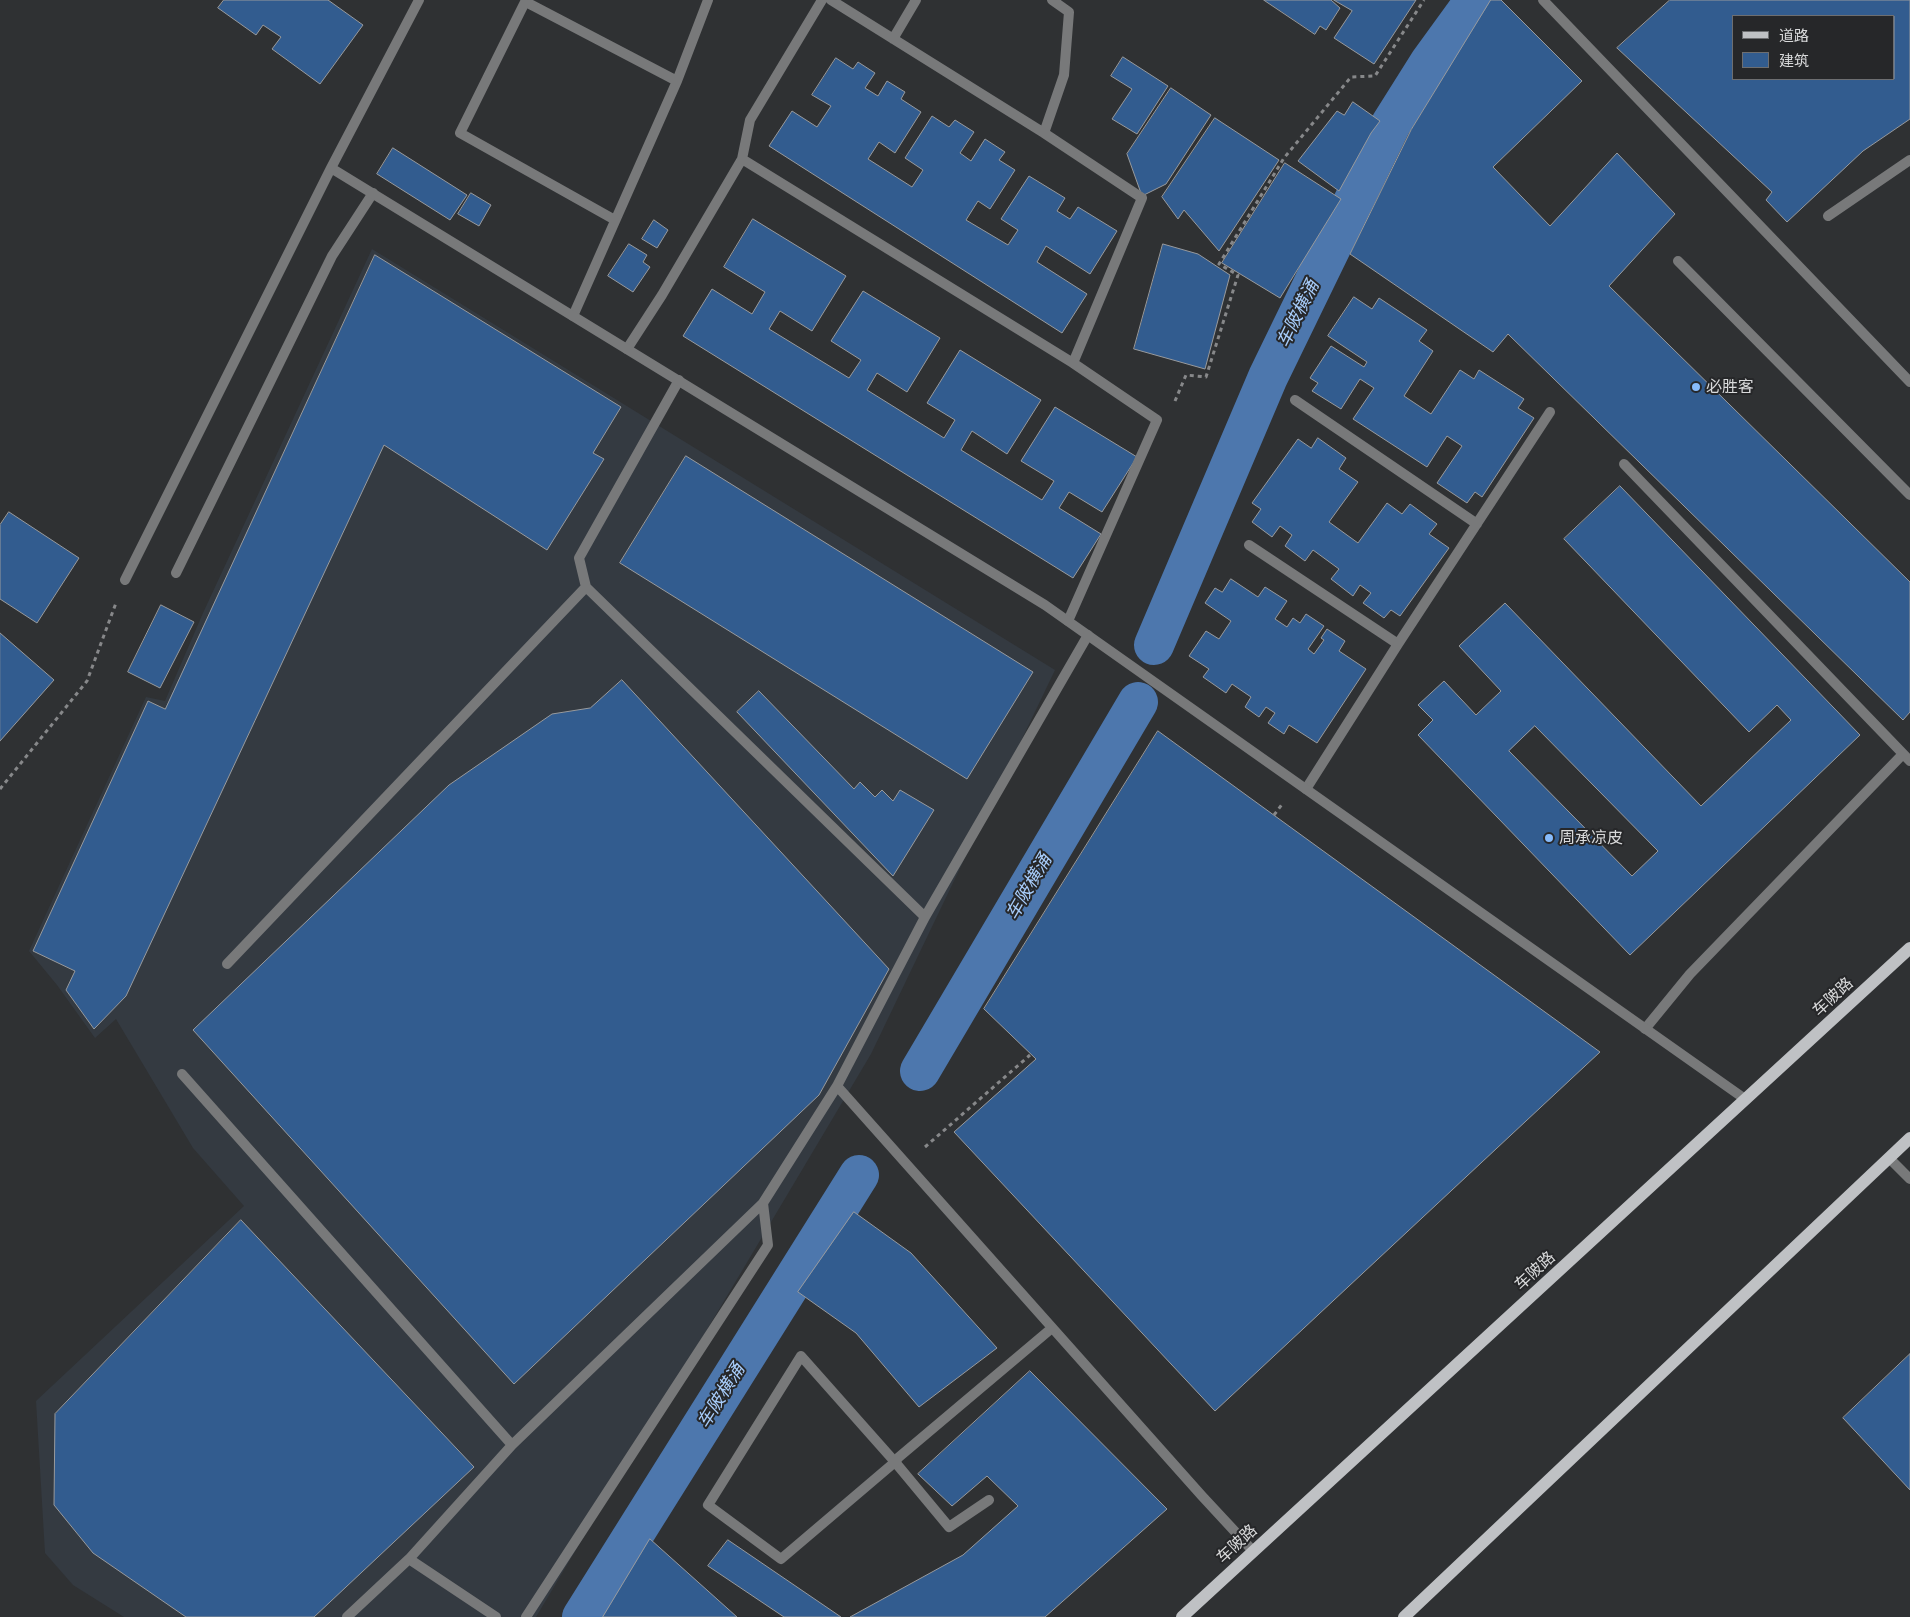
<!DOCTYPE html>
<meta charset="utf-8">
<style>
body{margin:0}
#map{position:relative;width:1910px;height:1617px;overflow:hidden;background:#2f3133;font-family:"Public Sans","Noto Sans SC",sans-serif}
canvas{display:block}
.legend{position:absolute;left:1732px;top:15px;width:162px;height:65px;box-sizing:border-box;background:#262729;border:1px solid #6d6e70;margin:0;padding:6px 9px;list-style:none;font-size:15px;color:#d8d9da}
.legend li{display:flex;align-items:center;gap:10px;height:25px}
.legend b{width:25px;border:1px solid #6d6e70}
</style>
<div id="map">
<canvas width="1910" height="1617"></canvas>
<ul class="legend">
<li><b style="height:6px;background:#bfc1c4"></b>道路</li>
<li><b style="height:14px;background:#325c8f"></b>建筑</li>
</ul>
</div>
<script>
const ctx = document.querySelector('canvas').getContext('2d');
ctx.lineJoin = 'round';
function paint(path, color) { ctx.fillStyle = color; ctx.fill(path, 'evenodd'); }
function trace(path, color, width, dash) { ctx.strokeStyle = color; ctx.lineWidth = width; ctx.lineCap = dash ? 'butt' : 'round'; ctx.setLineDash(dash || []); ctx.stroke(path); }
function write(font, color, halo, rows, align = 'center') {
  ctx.font = font + ' "Public Sans","Noto Sans SC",sans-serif'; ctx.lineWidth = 4; ctx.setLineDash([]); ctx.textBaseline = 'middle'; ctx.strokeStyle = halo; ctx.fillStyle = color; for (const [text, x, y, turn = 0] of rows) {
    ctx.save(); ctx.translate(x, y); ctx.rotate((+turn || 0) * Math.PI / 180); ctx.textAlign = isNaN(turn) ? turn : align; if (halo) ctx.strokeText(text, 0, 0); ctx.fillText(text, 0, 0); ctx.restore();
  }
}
paint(new Path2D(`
 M372 249 1055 670 871 1054 536 1617H124L73 1585 45 1553 36 1401 244 1206 193 1148 116 1019 95 1038 57 985 29 951 146 697 165 701 203 613Z`), '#343a41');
trace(new Path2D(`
 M1154 645 1268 377 1391 124 1430 62 1475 0
 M920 1071 1138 702
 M582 1617 859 1175`), '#4d77ad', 40);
const building = new Path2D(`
 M224 0H328L363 25 320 84 272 49 281 37 263 25 256 35 218 8Z
 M1264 0H1331L1340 8 1326 30 1320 26 1315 34Z
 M1334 0H1416L1374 64 1334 38 1352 11Z
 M1491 0H1501L1582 81 1493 167 1550 226 1617 153 1675 214 1609 286 1910 582V712L1903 720 1508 334 1493 352 1350 254 1411 130Z
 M1670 0H1910V119L1863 151 1787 222 1766 200 1772 192 1617 48ZM1734 16H1894V79H1734Z
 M1123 57 1168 86 1137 134 1112 119 1132 89 1111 76Z
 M836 58 853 69 858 62 875 73 865 88 878 96 887 81 905 92 901 99 921 112 895 153 879 142 868 159 912 187 923 170 905 158 932 116 949 127 955 120 974 132 960 153 971 161 985 139 1005 152 999 160 1015 170 990 209 978 201 966 220 1008 245 1018 230 1001 219 1029 176 1065 198 1057 211 1070 219 1078 207 1117 231 1090 274 1046 246 1037 262 1087 294 1062 333 769 146 792 111 817 127 831 106 812 95Z
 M1171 88 1211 115 1166 184 1142 196 1127 154Z
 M1353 102 1380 121 1371 133 1339 191 1298 161 1337 111 1344 115Z
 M1215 118 1279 160 1219 251 1184 210 1178 219 1162 197Z
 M393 148 467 195 450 220 377 174Z
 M1285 163 1341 199 1280 298 1222 263Z
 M471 193 491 205 479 226 458 214Z
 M753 219 846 276 812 331 780 311 769 329 849 378 861 360 831 341 863 291 940 338 907 392 877 373 867 390 944 438 955 420 927 403 960 350 1041 400 1007 454 972 431 961 450 1042 500 1054 481 1021 461 1055 407 1137 457 1102 512 1069 492 1059 508 1101 534 1073 578 683 336 712 289 752 314 765 292 724 267Z
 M654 220 668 230 657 248 642 239Z
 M629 244 647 255 643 262 650 267 633 292 608 276Z
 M1163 244 1198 254 1230 275 1205 369 1134 349Z
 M375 255 621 407 593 453 604 459 547 550 384 445 126 996 94 1029 66 990 75 971 33 951 148 701 165 709Z
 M1354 297 1372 309 1379 298 1427 330 1419 341 1433 351 1404 396 1431 414 1460 370 1474 379 1479 370 1524 399 1518 408 1534 418 1482 497 1475 492 1467 503 1437 483 1462 446 1447 436 1427 467 1353 419 1374 388 1360 379 1341 409 1312 391 1318 383 1310 378 1331 346 1364 367 1367 362 1328 336Z
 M1318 438 1346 458 1339 469 1358 482 1329 522 1358 543 1387 503 1402 514 1410 504 1437 524 1429 534 1449 548 1400 616 1391 610 1384 618 1363 603 1371 593 1360 585 1353 596 1331 579 1339 569 1313 550 1305 561 1285 546 1292 535 1280 526 1272 537 1252 522 1261 509 1252 503 1298 439 1311 448Z
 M686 456 1033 672 967 779 620 563Z
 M1620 486 1860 735 1630 955 1418 735 1433 720 1418 705 1444 681 1476 715 1501 691 1459 646 1505 603 1701 806 1791 720 1777 705 1749 732 1564 539ZM1535 726 1658 851 1632 876 1509 751Z
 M9 512 79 558 37 623 0 599V525Z
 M1231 579 1258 597 1265 587 1287 601 1275 619 1287 627 1293 618 1300 623 1306 614 1324 626 1308 649 1314 654 1324 640 1321 638 1327 629 1345 641 1339 651 1366 669 1317 743 1289 725 1284 734 1268 723 1275 713 1266 707 1259 717 1245 707 1251 697 1232 684 1226 693 1203 677 1209 669 1189 656 1206 631 1219 639 1231 621 1205 603 1215 588 1222 592Z
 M161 605 194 622 160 688 128 672Z
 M0 633 54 680 0 741Z
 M622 680 889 969 819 1095 514 1384 193 1030 449 785 552 714 590 708Z
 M759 691 854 789 860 782 875 797 882 790 893 801 900 790 934 810 893 876 737 712Z
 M1158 731 1600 1052 1215 1411 954 1132 1036 1059 984 1009Z
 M854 1212 911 1253 997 1348 919 1407 856 1333 798 1292Z
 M241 1220 474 1467 314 1617H186L93 1553 54 1505 55 1414Z
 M1910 1354V1490L1843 1418Z
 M1030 1371 1167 1509 1045 1617H850L963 1555 1018 1506 987 1476 952 1506 918 1474Z
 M650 1539 737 1617H603Z
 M728 1540 841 1617H784L708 1566Z`);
paint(building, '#325c8f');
trace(building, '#989a9d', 1);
trace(new Path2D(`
 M1175 401 1186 375 1206 377 1238 275 1219 264 1284 158 1351 77 1375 76 1424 0
 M0 789 87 681 116 603
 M1274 815 1283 803
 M925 1147 1030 1055`), '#87888a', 3, [4, 4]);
trace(new Path2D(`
 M526 0 460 133 615 220
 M831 0 1044 133 1142 198 1073 363
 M526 2 677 81
 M893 39 916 0
 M1044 133 1064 75 1069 12 1052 0
 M742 159 1073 363 1157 420 1068 621
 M1828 216 1910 160
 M1678 261 1910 495
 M573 316 677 81 708 0
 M627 349 662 295 742 159 750 120 822 0
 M679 380 579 558 586 587 925 917
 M1295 400 1477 524
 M1624 464 1910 761
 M1249 545 1398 644
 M176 573 332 256 373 193
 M1088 635 925 917 837 1086 1202 1496 1253 1551
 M1306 789 1398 644 1550 412
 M227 964 586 587
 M1645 1029 1690 974 1903 754
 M182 1074 512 1445 763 1203 837 1086
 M1889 1158 1910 1179
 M989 1500 949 1527 895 1462 801 1356 708 1505 781 1559 895 1462 899 1457 1052 1328
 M409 1559 512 1445
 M347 1617 409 1559 496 1617
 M526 1617 768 1245 763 1203`), '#78797a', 10);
trace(new Path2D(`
 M1543 0 1910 382
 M331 168 1045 605 1745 1099
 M125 580 331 168 419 0`), '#78797a', 10);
trace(new Path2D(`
 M1182 1617 1910 948
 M1404 1617 1910 1138`), '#bfc1c4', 12);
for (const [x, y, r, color] of [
 [1696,387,5,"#87bbfb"],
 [1549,838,5,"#87bbfb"]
]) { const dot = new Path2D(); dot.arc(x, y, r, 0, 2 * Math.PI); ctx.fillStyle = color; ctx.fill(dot); trace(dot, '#262729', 2); }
write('16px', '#d8d9da', '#262729', [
 ["必胜客",1706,387],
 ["周承凉皮",1559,838]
], 'left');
write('16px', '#d8d9da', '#262729', [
 ["车陂路",1833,997,-43],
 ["车陂路",1535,1271,-43],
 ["车陂路",1237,1544,-43]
]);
write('italic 18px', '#a7ccfa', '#262729', [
 ["车陂横涌",1298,314,-64],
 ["车陂横涌",1029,887,-60],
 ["车陂横涌",721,1396,-58]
]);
</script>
